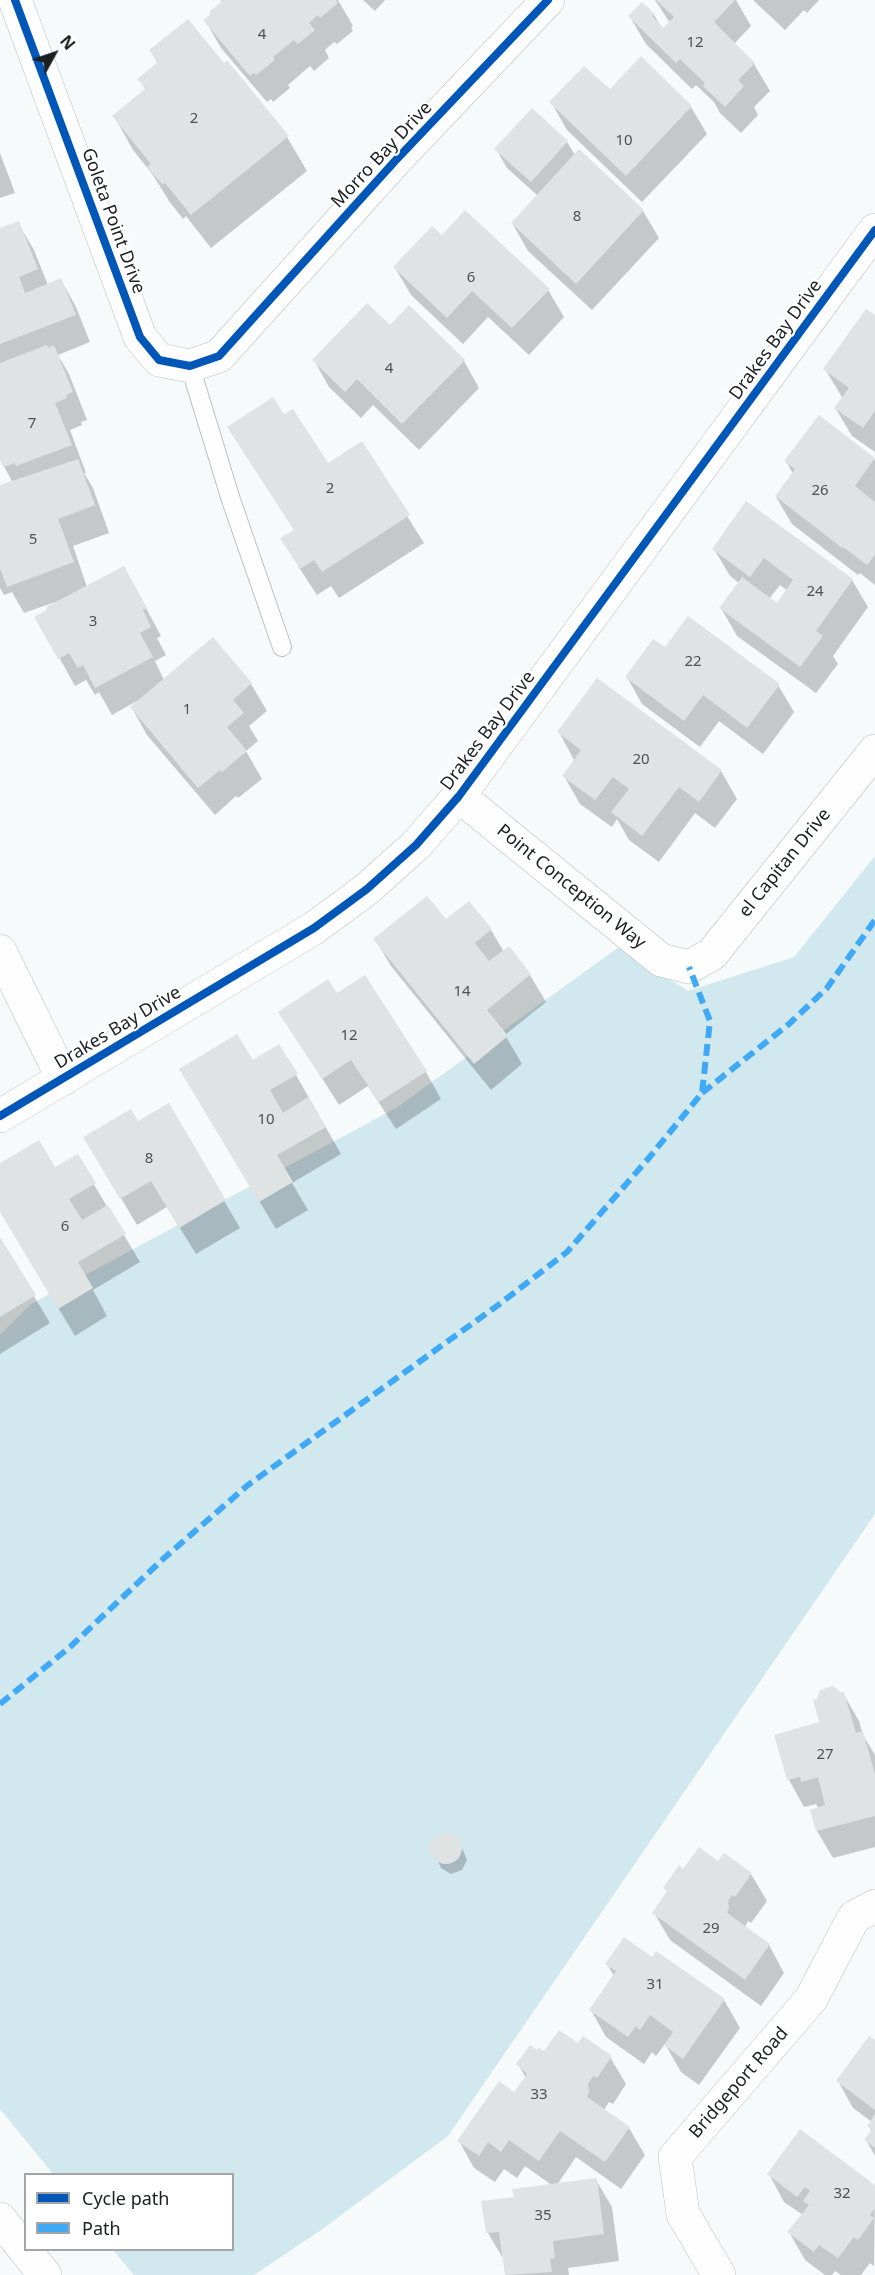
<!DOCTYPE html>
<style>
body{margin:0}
#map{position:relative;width:875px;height:2275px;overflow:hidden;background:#f6fafb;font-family:"Noto Sans",sans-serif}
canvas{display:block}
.legend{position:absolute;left:24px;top:2173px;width:210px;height:78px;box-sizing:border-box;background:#fff;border:2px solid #a4a5a6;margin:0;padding:8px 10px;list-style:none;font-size:18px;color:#1b1f21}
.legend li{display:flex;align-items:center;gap:12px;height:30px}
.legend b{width:30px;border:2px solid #a4a5a6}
.north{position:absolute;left:24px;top:24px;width:60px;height:60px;-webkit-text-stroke:4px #fff;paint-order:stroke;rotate:50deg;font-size:16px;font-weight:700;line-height:24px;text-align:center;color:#1b1f21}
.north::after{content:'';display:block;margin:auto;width:21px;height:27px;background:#1b1f21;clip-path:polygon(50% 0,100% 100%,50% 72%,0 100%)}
</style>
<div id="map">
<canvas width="875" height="2275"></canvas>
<ul class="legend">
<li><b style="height:8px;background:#0057b8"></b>Cycle path</li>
<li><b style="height:8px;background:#3fa9f5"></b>Path</li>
</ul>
<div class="north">N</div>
</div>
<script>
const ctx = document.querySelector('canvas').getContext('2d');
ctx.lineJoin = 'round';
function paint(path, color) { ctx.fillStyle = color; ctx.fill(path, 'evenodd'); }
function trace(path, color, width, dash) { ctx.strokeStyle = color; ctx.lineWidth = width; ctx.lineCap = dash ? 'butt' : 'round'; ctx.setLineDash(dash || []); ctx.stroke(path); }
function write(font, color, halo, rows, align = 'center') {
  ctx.font = font + ' "Noto Sans",sans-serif'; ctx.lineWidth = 4.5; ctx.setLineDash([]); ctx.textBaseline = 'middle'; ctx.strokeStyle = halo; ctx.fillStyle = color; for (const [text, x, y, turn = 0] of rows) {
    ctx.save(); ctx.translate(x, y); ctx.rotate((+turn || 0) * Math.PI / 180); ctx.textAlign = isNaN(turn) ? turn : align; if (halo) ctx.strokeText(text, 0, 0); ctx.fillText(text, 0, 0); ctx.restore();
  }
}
paint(new Path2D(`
 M875 856V1514L448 2136 321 2230 254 2275H134L113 2250H232V2174H53L0 2109V1335L31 1304 396 1108 619 947 688 991 794 957Z`), '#d1e8ef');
paint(new Path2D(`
 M221 0H338L353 26 351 28 353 31 337 44 334 42 325 50 329 58 314 71 310 66 288 85 290 88 273 102 271 99 267 102 221 48 205 20 222 2Z
 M363 0H385L375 11Z
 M655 0H736L751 26 734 44 754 64 770 91 754 107 758 115 741 133 720 113 714 102 696 85 692 89 646 44 630 17 654 15 663 30 670 23Z
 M753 0H819L807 13 804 10 785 30Z
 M151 51 287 137 307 171 211 248 186 216 183 219 169 201 153 175 133 150 114 116 146 90 139 79 158 64Z
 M610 91 691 107 707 134 642 202 567 130 551 102Z
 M532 110 567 142 575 155 643 211 659 238 592 310 528 251 512 223 538 196 507 168 496 149Z
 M0 153 15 193 0 198Z
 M18 223 34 250 48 285 61 280 76 307 90 342 58 355 69 374 87 420 81 422 82 425 70 430 86 473H84L93 488 109 533 73 546 87 587 139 595 161 636 157 638 166 655 155 661 164 680 212 639 251 684 267 711 249 726 258 741 246 751 262 779 238 798 236 796 215 815 147 735 132 708 137 701 112 715 99 692 95 695 86 680 75 686 37 617 49 611 56 604 55 602 24 613 12 592 4 595 0 588V487L13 483 0 459V230Z
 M442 237 548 290 564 317 529 355 488 317 463 344 411 295 395 268Z
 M875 317V452L852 436 836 409 843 399 825 369Z
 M390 327 464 361 479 388 419 450 373 405 361 418 329 387 314 360Z
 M284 417 328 465 361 443 424 543 339 598 331 586 317 595 298 566 295 531 245 454Z
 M820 417 875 460V585L860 573 858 575 792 524 776 497 793 474 786 461Z
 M747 504 852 580 868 607 833 656 838 664 816 693 737 636 721 608 739 583 730 576 714 549ZM780 585 788 591 777 605 769 599Z
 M666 649 778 685 794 712 763 754 719 721 700 747 642 704 627 677Z
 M598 680 721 771 737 799 715 828 695 813 659 862 629 840 617 819 612 827 580 804 564 776 574 760 559 732Z
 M469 903 491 930 504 952 530 975 546 1002 505 1035 522 1064 491 1090 391 966 375 939 446 922Z
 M337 995 426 1072 441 1099 396 1129 368 1086 339 1105 280 1012Z
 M252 1062 296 1075 341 1154 292 1183 308 1210 276 1229 196 1096Z
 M168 1105 240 1228 196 1254 167 1207 137 1225 85 1138 137 1123Z
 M77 1156 140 1262 93 1290 107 1316 75 1336 0 1210V1164L54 1169Z
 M0 1239 50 1323 0 1354Z
 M843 1693 859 1721 863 1735 875 1755V1847L833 1858 817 1831 811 1811 819 1809 816 1804 804 1807 789 1780 820 1723 840 1694Z
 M447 1833 458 1838 467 1860 462 1870 451 1874 441 1868 431 1846 436 1836Z
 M684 1871 751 1874 767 1901 751 1923 748 1921 744 1928 769 1945 784 1973 761 2006 670 1940 654 1913 668 1893 665 1888Z
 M652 1959 724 2000 740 2028 699 2085 681 2072 665 2044 656 2056 652 2052 644 2064 606 2037 591 2010 614 1976 607 1964Z
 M875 2042V2156L866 2140 872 2132 869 2126 872 2122 853 2108 838 2081Z
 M578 2045 610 2057 626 2084 613 2104 609 2102 604 2110 629 2128 645 2155 621 2189 576 2157 557 2185 596 2180 612 2207 619 2261 568 2268 569 2275H506L504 2260 488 2233 515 2198 553 2186 525 2166 517 2178 504 2169 495 2182 474 2168 459 2141 515 2094 526 2078 518 2064 544 2053Z
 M769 2174 875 2187 874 2266 870 2263 861 2275H841L835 2271 832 2275H825L805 2260 789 2232 803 2215 784 2202Z`), '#0003');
paint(new Path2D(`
 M223 0H336L338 3 320 18 318 15 309 23 315 30 298 44 294 40 273 57 275 60 256 75 254 73 250 76 203 20 211 14 209 12Z
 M656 0H735L714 22 755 63 738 80 744 86 725 107 703 86 705 83 680 59 676 63 628 16 642 2 655 14 653 17 663 28 674 17Z
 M188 19 224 63 227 60 289 136 191 215 165 183 163 185 147 167 151 164 112 116 146 88 137 79 158 62 149 50Z
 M641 56 692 106 626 176 549 102 584 66 610 89Z
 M532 108 568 141 531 182 494 149Z
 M579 149 644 210 576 284 511 223Z
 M465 210 550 289 512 328 472 291 447 318 393 267 432 226 442 235Z
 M19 221 38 269 19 277 25 293 61 278 76 315 0 344V228Z
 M367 303 390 325 409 305 465 360 402 424 357 379 345 392 312 360Z
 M866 309 875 315V411L863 428 834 408 849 388 823 369Z
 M47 345 48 348 54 345 73 392 66 395 67 398 55 403 72 445 16 466 15 463 3 467 0 460V363Z
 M273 397 284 414 293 409 328 463 362 441 410 515 322 572 314 560 300 569 280 538 294 530 227 427Z
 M819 415 875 458 855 486 875 502V555L867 565 843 547 842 548 775 496 795 469 784 461Z
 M78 459 95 505 58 519 74 562 7 587 0 568V485Z
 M746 501 853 579 816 631 823 636 800 667 719 608 742 577 777 603 793 580 764 558 750 577 712 549Z
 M124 566 147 608 143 610 151 627 140 633 153 657 95 688 83 665 78 668 69 653 58 659 34 617 47 610 46 607Z
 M688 616 780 684 747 728 703 695 684 721 625 677 653 639 665 647Z
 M213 637 252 683 233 700 244 713 227 727 247 751 222 772 220 770 198 788 130 707Z
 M597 678 722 770 699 802 679 787 642 836 611 812 629 789 613 777 595 800 562 776 581 750 557 732Z
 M427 896 446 919 469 901 492 929 475 943 489 961 509 946 531 974 487 1010 508 1036 474 1064 373 939Z
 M365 975 427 1071 379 1102 351 1060 322 1079 278 1012 328 979 337 993Z
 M237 1034 253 1060 279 1044 298 1074 270 1090 283 1113 308 1097 326 1127 277 1155 293 1182 259 1202 179 1069Z
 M169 1103 226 1200 179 1228 151 1181 120 1199 83 1137 131 1109 138 1121Z
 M39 1140 55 1167 78 1154 96 1183 69 1199 82 1220 108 1205 126 1234 78 1262 93 1288 58 1309 0 1212V1163Z
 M0 1237 36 1295 0 1317Z
 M833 1686 841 1692H844L856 1733 863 1731 875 1775V1816L816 1831 810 1810 825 1805 818 1777 801 1782 800 1777 787 1780 774 1735 819 1722 813 1700 817 1699 820 1690Z
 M430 1848a16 16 0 1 1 32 0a16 16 0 1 1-32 0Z
 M699 1847 718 1861 724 1853 752 1873 735 1897 732 1895 728 1901 729 1908 727 1913 770 1944 745 1980 652 1913 667 1891 663 1888 679 1865 683 1869Z
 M624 1937 652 1957 656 1951 725 1999 683 2059 664 2045 673 2032 650 2015 640 2030 636 2026 628 2037 589 2010 616 1971 605 1964Z
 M559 2030 578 2043 583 2036 612 2056 597 2078 593 2076 588 2084 589 2091 587 2097 630 2127 605 2162 560 2131 539 2161 509 2140 501 2152 488 2142 479 2156 457 2141 499 2081 514 2092 527 2074 516 2064 530 2045 537 2050 539 2048 544 2051Z
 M869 2036 875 2040V2110L836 2081Z
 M875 2114V2148L864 2140 872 2129 867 2126Z
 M800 2129 875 2185V2208L870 2215 874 2218 858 2240 854 2237 838 2258 819 2245 814 2252 787 2232 809 2205 803 2201 810 2191 805 2187 797 2197 767 2174Z
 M597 2178 604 2234 553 2241 555 2258 550 2259 552 2272 505 2275 499 2232 486 2233 481 2201 514 2197 512 2189Z`), '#dfe3e4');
const lane = new Path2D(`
 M190 366 231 500 282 647`);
const street = new Path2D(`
 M15 0 140 337 159 360 190 366 219 356 395 161 548 0
 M0 951 63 1079
 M0 1116 314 928 367 889 416 845 459 796 875 230
 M719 2275 683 2214 675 2157 811 1999 854 1917 875 1906`);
const secondary = new Path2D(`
 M459 796 661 960 689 967 712 954 875 751
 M0 2219 45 2275`);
trace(lane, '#bcc0c1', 20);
trace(street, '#bcc0c1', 34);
trace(secondary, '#bcc0c1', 34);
trace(lane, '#fefefe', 18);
trace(street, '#fefefe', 33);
trace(secondary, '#fefefe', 33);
trace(new Path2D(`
 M702 1093 789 1024 827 988 875 920
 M0 1704 70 1647 163 1559 248 1485 501 1303 567 1252 648 1159 702 1093 710 1021 689 967`), '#3fa9f5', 6, [12, 6]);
trace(new Path2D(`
 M15 0 140 337 159 360 190 366 219 356 395 161 548 0
 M0 1116 314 928 367 889 416 845 459 796 875 230`), '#0057b8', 8);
write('15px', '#4d5153', null, [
 ["4",262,35],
 ["12",695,43],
 ["2",194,119],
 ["10",624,141],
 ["8",577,217],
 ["6",471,278],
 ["4",389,369],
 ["7",32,424],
 ["2",330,489],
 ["26",820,491],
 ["5",33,540],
 ["24",815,592],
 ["3",93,622],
 ["22",693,662],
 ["1",187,710],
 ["20",641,760],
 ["14",462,992],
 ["12",349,1036],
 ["10",266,1120],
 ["8",149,1159],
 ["6",65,1227],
 ["27",825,1755],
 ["29",711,1929],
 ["31",655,1985],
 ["33",539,2095],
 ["32",842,2194],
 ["35",543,2216]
]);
write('18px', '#1b1f21', '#fff', [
 ["Morro Bay Drive",382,155,-47],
 ["Goleta Point Drive",113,221,70],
 ["Drakes Bay Drive",776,340,-54],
 ["Drakes Bay Drive",488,731,-53],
 ["el Capitan Drive",785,863,-51],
 ["Point Conception Way",571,887,39],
 ["Drakes Bay Drive",118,1028,-31],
 ["Bridgeport Road",739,2083,-49]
]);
</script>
